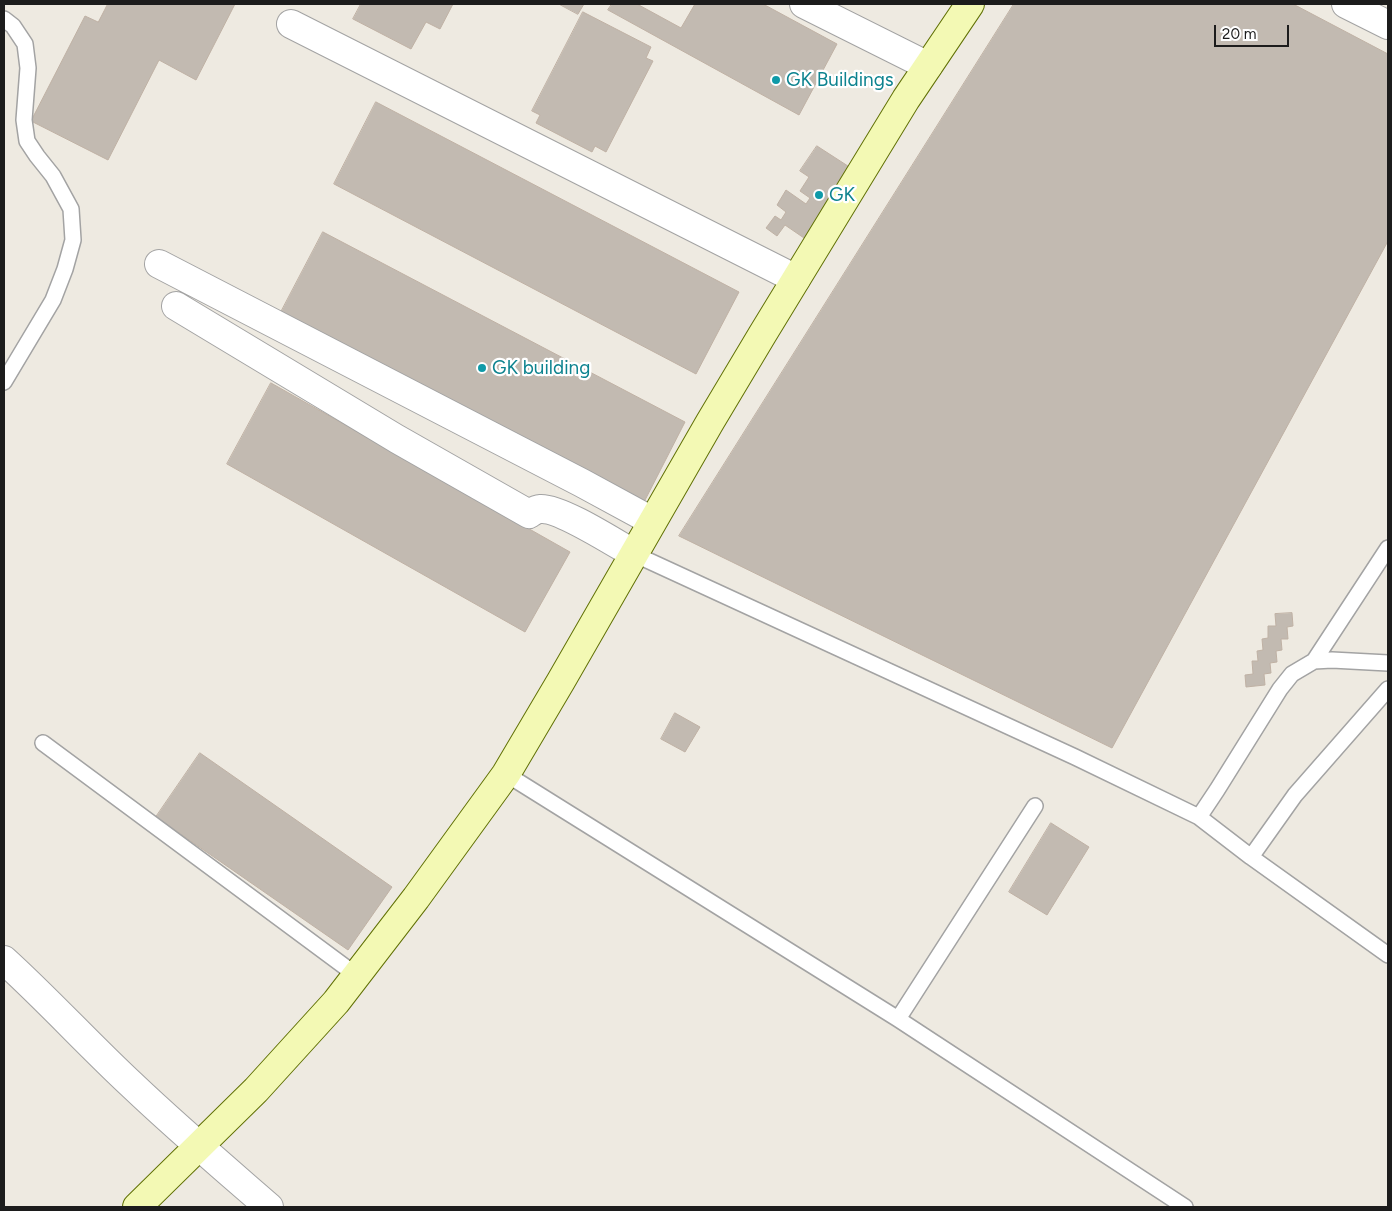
<!DOCTYPE html>
<style>
body{margin:0}
#map{position:relative;width:1392px;height:1211px;overflow:hidden;background:#eeeae1;font-family:Figtree,sans-serif}
canvas{display:block}
.frame{position:absolute;inset:0;border:5px solid #1c1c1c;pointer-events:none}
.scale{position:absolute;left:1214px;top:25px;width:75px;height:22px;box-sizing:border-box;border:2px solid #1c1c1c;border-top:0;padding-left:6px;font-size:15px;line-height:18px;white-space:nowrap;color:#1c1c1c;-webkit-text-stroke:4px #fff;paint-order:stroke}
</style>
<div id="map">
<canvas width="1392" height="1211"></canvas>
<div class="frame"></div>
<div class="scale">20 m</div>
</div>
<script>
const ctx = document.querySelector('canvas').getContext('2d');
ctx.lineJoin = 'round';
function paint(path, color) { ctx.fillStyle = color; ctx.fill(path, 'evenodd'); }
function trace(path, color, width, dash) { ctx.strokeStyle = color; ctx.lineWidth = width; ctx.lineCap = dash ? 'butt' : 'round'; ctx.setLineDash(dash || []); ctx.stroke(path); }
function write(font, color, halo, rows, align = 'center') {
  ctx.font = font + ' Figtree,sans-serif'; ctx.lineWidth = 4.5; ctx.setLineDash([]); ctx.textBaseline = 'middle'; ctx.strokeStyle = halo; ctx.fillStyle = color; for (const [text, x, y, turn = 0] of rows) {
    ctx.save(); ctx.translate(x, y); ctx.rotate((+turn || 0) * Math.PI / 180); ctx.textAlign = isNaN(turn) ? turn : align; if (halo) ctx.strokeText(text, 0, 0); ctx.fillText(text, 0, 0); ctx.restore();
  }
}
const building = new Path2D(`
 M108 4H235L196 80 159 60 108 160 31 121 85 16 98 22Z
 M361 4H453L440 29 426 22 411 49 353 19Z
 M559 4H584L578 14Z
 M612 4H637L681 28 695 4H763L837 44 799 115 608 10Z
 M1014 4H1293L1388 54V241L1112 748 679 536Z
 M583 12 651 47 646 58 653 61 606 152 595 146 592 152 536 123 540 115 532 111Z
 M376 102 739 292 696 374 334 184Z
 M817 146 851 168 804 238 785 225 777 236 766 228 775 216 781 220 786 212 777 205 786 190 806 204 810 198 800 191 809 177 800 171Z
 M323 232 685 422 643 504 280 314Z
 M271 383 570 552 525 632 227 464Z
 M1292 613 1293 626 1287 627 1288 639H1281L1282 650 1276 651 1277 662 1270 663 1271 673 1264 674 1265 685 1246 687 1245 675 1253 674 1252 661H1258L1257 651 1263 650 1262 639 1268 638V626H1276L1275 614Z
 M675 713 700 727 685 752 661 739Z
 M200 753 392 887 348 950 156 817Z
 M1051 823 1089 847 1047 915 1009 892Z`);
paint(building, '#c2bab1');
trace(building, '#bfb1a4', 1);
const lane = new Path2D(`
 M4 19 13 26 25 44 28 68 24 120 27 141 37 156 53 176 71 209 73 240 65 269 53 300 4 382
 M634 554 1075 757 1199 817 1251 857 1388 955
 M1314 661 1388 548
 M43 743 356 975
 M506 774 898 1019 1185 1207
 M1199 817 1217 790 1280 689 1292 674 1314 661 1332 660 1388 663
 M1251 857 1295 795 1388 689
 M898 1019 1035 806`);
const street = new Path2D(`
 M804 4 928 66
 M1346 4 1388 25
 M291 24 796 279
 M159 264 582 483 652 521
 M176 306 397 439 529 514C532 512 536 509 540 509 559 507 615 543 634 554
 M4 960C48 1000 88 1044 132 1085 176 1127 223 1167 269 1207`);
const secondary = new Path2D(`
 M137 1207 256 1090 336 1002 416 898 506 774 561 681 710 422 762 335 906 99 970 4`);
trace(lane, '#a3a3a3', 18);
trace(street, '#a3a3a3', 30);
trace(secondary, '#617105', 30);
trace(lane, '#fff', 15);
trace(street, '#fff', 28);
trace(secondary, '#f3f9b4', 28);
for (const [x, y, r, color] of [
 [776,80,5,"#0f9aa8"],
 [819,195,5,"#0f9aa8"],
 [482,368,5,"#0f9aa8"]
]) { const dot = new Path2D(); dot.arc(x, y, r, 0, 2 * Math.PI); ctx.fillStyle = color; ctx.fill(dot); trace(dot, '#fff', 2); }
write('19px', '#0d838f', '#fff', [
 ["GK Buildings",786,80],
 ["GK",829,195],
 ["GK building",492,368]
], 'left');
</script>
